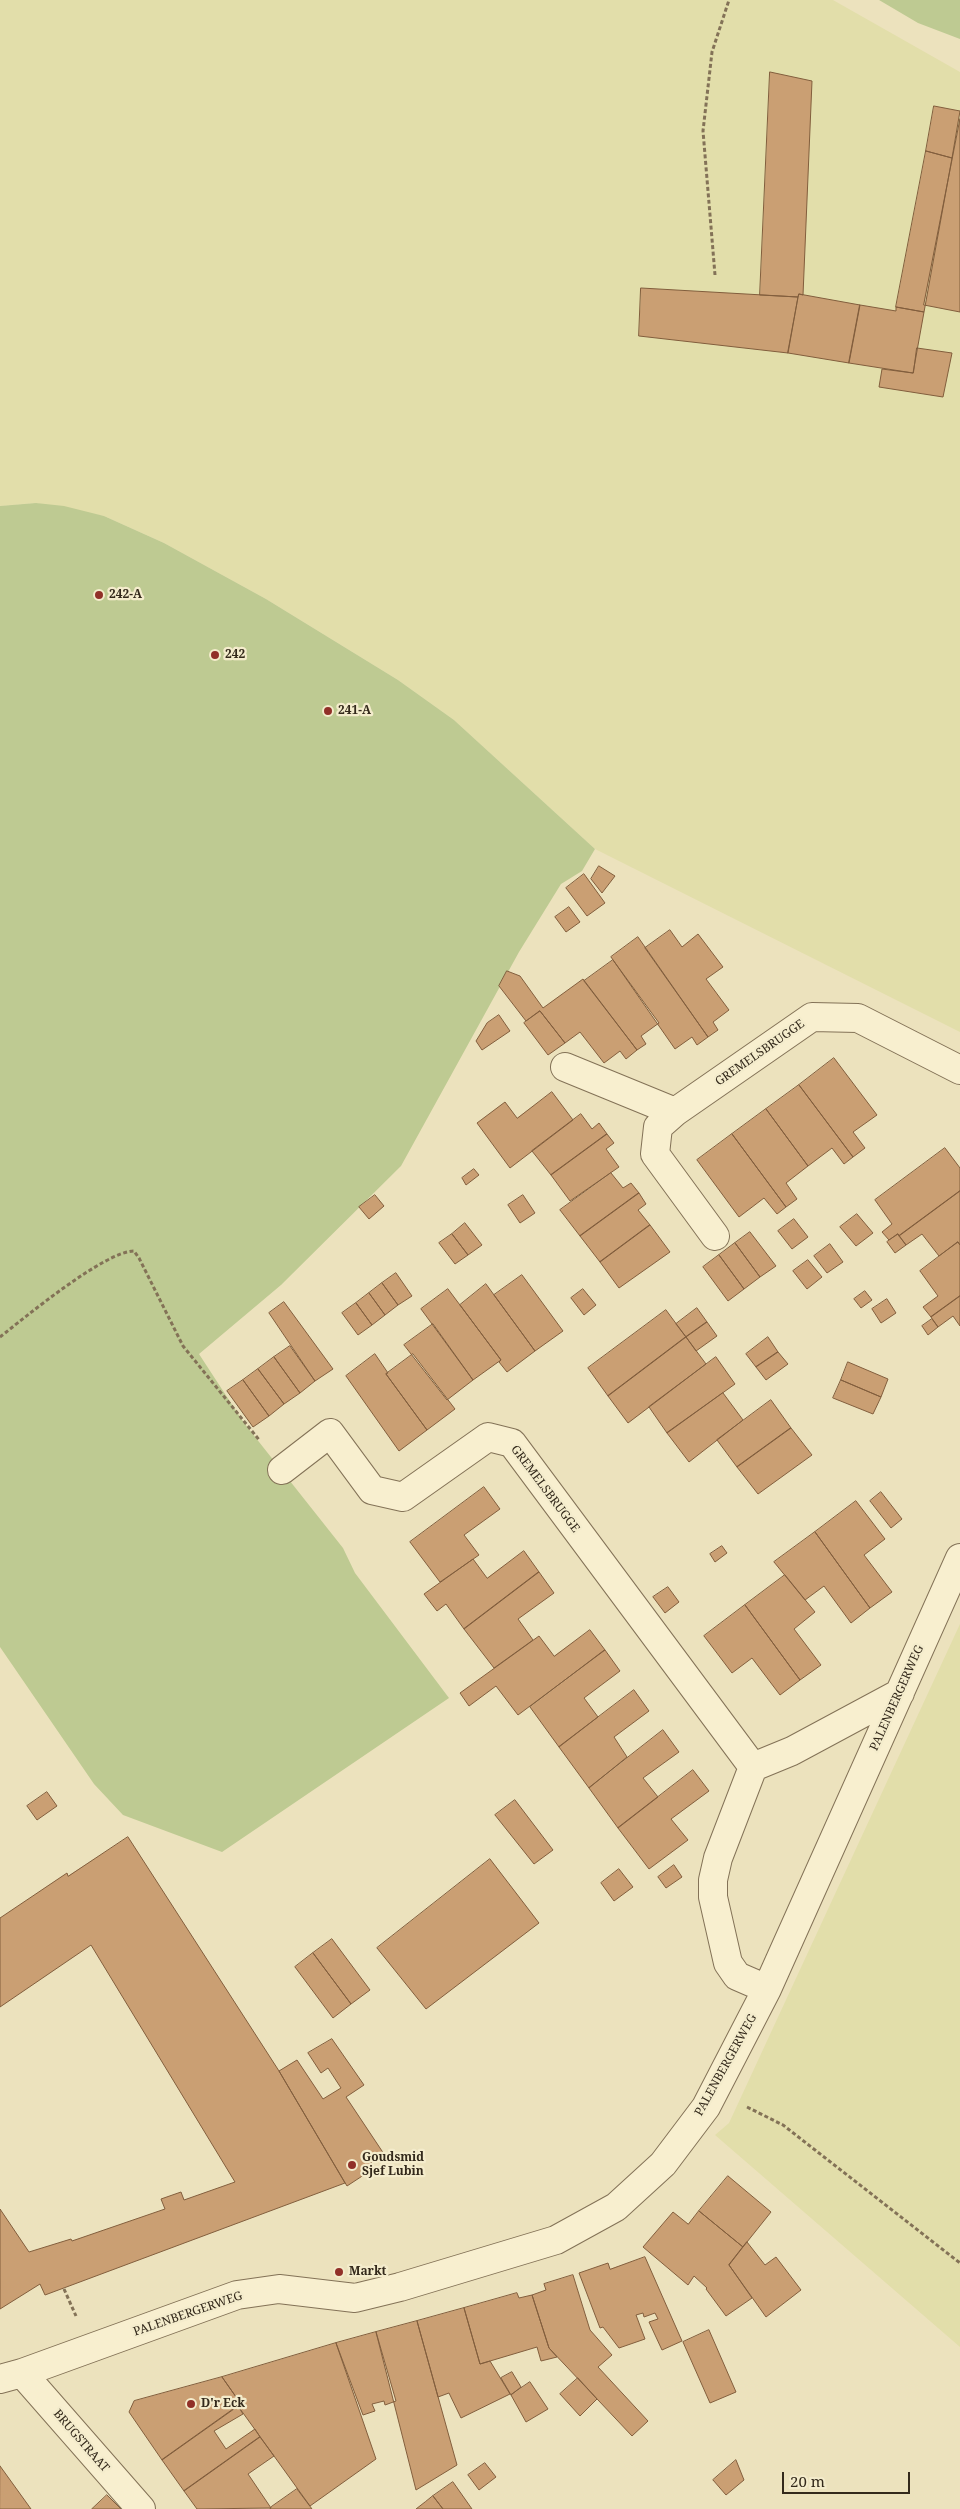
<!DOCTYPE html>
<style>
body{margin:0}
#map{position:relative;width:960px;height:2509px;overflow:hidden;background:#ece2bd;font-family:"Noto Serif",serif}
canvas{display:block}
.scale{position:absolute;left:782px;top:2472px;width:128px;height:22px;box-sizing:border-box;border:2px solid #33291b;border-top:0;padding-left:6px;font-size:15px;line-height:18px;white-space:nowrap;color:#33291b;-webkit-text-stroke:4px #f4eccc;paint-order:stroke}
</style>
<div id="map">
<canvas width="960" height="2509"></canvas>
<div class="scale">20 m</div>
</div>
<script>
const ctx = document.querySelector('canvas').getContext('2d');
ctx.lineJoin = 'round';
function paint(path, color) { ctx.fillStyle = color; ctx.fill(path, 'evenodd'); }
function trace(path, color, width, dash) { ctx.strokeStyle = color; ctx.lineWidth = width; ctx.lineCap = dash ? 'butt' : 'round'; ctx.setLineDash(dash || []); ctx.stroke(path); }
function write(font, color, halo, rows, align = 'center') {
  ctx.font = font + ' "Noto Serif",serif'; ctx.lineWidth = 4.5; ctx.setLineDash([]); ctx.textBaseline = 'middle'; ctx.strokeStyle = halo; ctx.fillStyle = color; for (const [text, x, y, turn = 0] of rows) {
    ctx.save(); ctx.translate(x, y); ctx.rotate((+turn || 0) * Math.PI / 180); ctx.textAlign = isNaN(turn) ? turn : align; if (halo) ctx.strokeText(text, 0, 0); ctx.fillText(text, 0, 0); ctx.restore();
  }
}
paint(new Path2D(`
 M0 0H833L960 72V1032L595 849 454 720 398 680 266 599 164 543 104 516 36 503 0 506Z
 M960 1624V2347L715 2135 729 2123Z`), '#e2deaa');
paint(new Path2D(`
 M879 0H960V39L918 23Z
 M36 503 64 506 104 516 164 543 266 599 398 680 454 720 595 849 582 871 561 884 519 952 401 1166 281 1285 199 1354 244 1423 343 1548 355 1573 449 1698 222 1852 123 1815 94 1784 0 1647V506Z`), '#beca92');
const building = new Path2D(`
 M770 72 812 81 803 295 799 294 798 297 760 295Z
 M934 106 960 111 952 158 926 151Z
 M960 119V312L924 305Z
 M926 151 952 158 924 312 896 307Z
 M641 288 798 297 788 353 639 336Z
 M799 294 860 305 849 363 788 353Z
 M860 305 896 311V307L924 312 913 373 849 363Z
 M917 348 952 353 943 397 879 387 882 369 913 373Z
 M599 866 615 876 602 893 591 879Z
 M584 874 605 903 587 916 566 888Z
 M569 907 580 922 566 932 555 917Z
 M670 930 682 947 698 934 723 967 706 979 729 1010 713 1022 718 1030 708 1037 645 948Z
 M638 937 708 1037 697 1045 692 1037 675 1049 611 957Z
 M613 960 659 1023 641 1036 646 1044 637 1050 584 981Z
 M507 971 520 976 543 1008 583 979 637 1050 626 1059 620 1051 604 1063 580 1032 565 1043 540 1011 526 1021 499 986Z
 M540 1011 565 1043 548 1055 524 1023Z
 M499 1015 510 1031 482 1050 476 1041 487 1023Z
 M834 1058 877 1115 853 1132 865 1148 853 1157 799 1085Z
 M799 1085 853 1157 844 1164 832 1148 808 1166 766 1109Z
 M552 1092 573 1120 510 1168 477 1123 505 1102 517 1118Z
 M766 1109 808 1166 786 1183 797 1199 786 1207 732 1134Z
 M581 1114 592 1129 599 1123 607 1134 551 1175 532 1151Z
 M607 1134 614 1143 606 1149 619 1167 570 1201 551 1175Z
 M732 1134 786 1207 777 1214 764 1198 739 1217 697 1160Z
 M945 1148 960 1168V1191L899 1236 898 1234 889 1240 882 1232 892 1224 875 1200Z
 M474 1169 479 1175 466 1185 462 1178Z
 M611 1173 623 1188 631 1183 639 1193 580 1236 560 1210Z
 M960 1191V1245L958 1242 939 1256 922 1234 906 1245 899 1236Z
 M639 1193 646 1204 638 1210 650 1225 600 1262 580 1236Z
 M375 1195 384 1206 369 1219 359 1207Z
 M523 1195 535 1213 520 1223 508 1205Z
 M857 1214 873 1233 856 1246 840 1227Z
 M794 1219 808 1237 792 1249 778 1231Z
 M465 1223 482 1245 468 1255 452 1234Z
 M650 1225 670 1252 619 1288 600 1262Z
 M750 1232 776 1266 760 1277 735 1243Z
 M452 1234 468 1255 455 1264 439 1243Z
 M898 1234 906 1245 895 1253 887 1242Z
 M958 1242 960 1245V1296L931 1317 923 1307 938 1296 920 1271Z
 M735 1243 760 1277 744 1289 719 1255Z
 M830 1244 843 1262 827 1273 814 1256Z
 M719 1255 744 1289 728 1301 703 1267Z
 M808 1260 822 1277 807 1289 793 1271Z
 M396 1273 412 1296 398 1305 382 1283Z
 M522 1275 563 1331 535 1351 494 1295Z
 M382 1283 398 1305 385 1315 369 1293Z
 M486 1284 535 1351 507 1372 499 1362 501 1360 460 1305Z
 M448 1289 501 1360 473 1380 421 1309Z
 M583 1289 596 1305 584 1315 571 1298Z
 M865 1291 872 1300 861 1308 854 1299Z
 M369 1293 385 1315 372 1325 356 1303Z
 M960 1296V1326L953 1316 938 1327 931 1317Z
 M887 1299 896 1313 881 1323 872 1309Z
 M284 1302 333 1369 315 1381 269 1313Z
 M356 1303 372 1325 358 1335 342 1313Z
 M697 1308 707 1322 686 1337 676 1324Z
 M666 1310 686 1337 608 1396 588 1368Z
 M932 1319 938 1327 928 1335 922 1326Z
 M707 1322 717 1336 696 1351 686 1337Z
 M433 1324 473 1380 447 1400 404 1345Z
 M686 1337 706 1364 628 1423 608 1396Z
 M768 1337 778 1352 756 1367 746 1354Z
 M290 1346 315 1381 300 1393 274 1357Z
 M778 1352 788 1364 766 1380 756 1367Z
 M375 1354 388 1373 386 1374 427 1430 399 1451 346 1376Z
 M413 1354 455 1409 427 1430 386 1374Z
 M274 1357 300 1393 284 1404 258 1369Z
 M716 1357 735 1384 667 1433 649 1407Z
 M848 1362 888 1379 881 1397 841 1380Z
 M258 1369 284 1404 269 1416 243 1380Z
 M243 1380 269 1416 253 1427 227 1391Z
 M841 1380 881 1397 873 1414 833 1398Z
 M723 1393 743 1420 689 1462 667 1433Z
 M771 1400 791 1428 737 1467 717 1440Z
 M791 1428 812 1455 758 1494 737 1467Z
 M484 1487 500 1509 464 1535 479 1555 440 1582 410 1542Z
 M881 1492 902 1519 891 1528 870 1501Z
 M856 1501 885 1539 864 1555 892 1592 870 1608 815 1532Z
 M815 1532 870 1608 851 1623 824 1586 805 1600 774 1562Z
 M722 1546 727 1553 715 1562 710 1554Z
 M524 1551 539 1572 464 1629 446 1604 437 1611 424 1594 473 1559 487 1578Z
 M539 1572 554 1593 518 1619 533 1640 494 1668 464 1629Z
 M785 1575 815 1612 794 1629 821 1665 800 1680 745 1605Z
 M668 1587 679 1602 665 1613 653 1597Z
 M745 1605 800 1680 780 1695 752 1658 732 1673 704 1636Z
 M590 1630 605 1650 518 1715 496 1686 469 1706 460 1693 539 1636 554 1656Z
 M605 1650 620 1671 584 1698 598 1717 559 1747 530 1707Z
 M634 1690 649 1711 614 1737 627 1757 589 1788 559 1747Z
 M663 1730 679 1752 643 1778 658 1797 618 1828 589 1788Z
 M693 1770 709 1791 671 1819 688 1840 649 1869 618 1828Z
 M47 1792 57 1806 37 1820 27 1806Z
 M515 1800 553 1850 534 1864 495 1815Z
 M128 1837 279 2071 345 2183 45 2295 40 2284 0 2309V2209L29 2252 71 2239 72 2241 165 2209 161 2199 181 2192 184 2200 235 2182 91 1945 0 2007V1918L67 1873 68 1876Z
 M490 1859 539 1923 426 2009 377 1948Z
 M674 1865 682 1877 666 1888 658 1877Z
 M619 1869 633 1887 614 1901 601 1883Z
 M332 1939 370 1990 351 2004 313 1953Z
 M313 1953 351 2004 333 2018 295 1967Z
 M332 2039 364 2085 346 2097 384 2154 369 2164 373 2169 347 2186 279 2071 297 2060 323 2099 341 2088 328 2068 321 2073 308 2053Z
 M728 2176 771 2212 743 2247 699 2211Z
 M699 2211 743 2247 729 2265 752 2298 726 2316 706 2289 707 2288 694 2276 688 2285 643 2247 673 2212 688 2224Z
 M747 2242 765 2265 776 2257 801 2290 766 2317 729 2265Z
 M645 2257 682 2341 662 2350 649 2322 658 2319 655 2313 644 2317 643 2313 636 2315 645 2339 619 2348 603 2327 600 2328 579 2273 608 2263 610 2269Z
 M573 2275 590 2330 612 2355 598 2367 648 2421 632 2436 549 2348 532 2295 546 2290 544 2284Z
 M517 2293 519 2298 532 2295 549 2348 557 2357 541 2361 537 2347 480 2364 464 2308Z
 M464 2308 480 2364 490 2361 510 2394 461 2418 449 2393 438 2397 417 2321Z
 M417 2321 457 2465 416 2490 376 2332Z
 M709 2330 736 2392 710 2403 683 2342Z
 M376 2332 396 2401 385 2405 384 2401 372 2404 375 2411 363 2415 336 2343Z
 M336 2343 376 2459 310 2506 238 2406 241 2404 222 2377Z
 M512 2372 521 2387 511 2395 501 2378Z
 M222 2377 241 2404 162 2460 129 2412 134 2401Z
 M578 2378 597 2399 580 2416 560 2394Z
 M530 2382 548 2409 526 2422 511 2395Z
 M238 2406 243 2414 214 2431 226 2449 255 2429 260 2437 184 2491 162 2460Z
 M260 2437 274 2456 248 2474 271 2508 197 2509 184 2491Z
 M736 2460 744 2480 726 2495 713 2480Z
 M485 2463 496 2477 479 2490 468 2475Z
 M0 2466 31 2509H0Z
 M453 2482 472 2509H443L433 2496Z
 M297 2489 312 2509H270L271 2507Z
 M107 2495 121 2509H92Z
 M433 2496 443 2509H416L425 2502Z`);
paint(building, '#ca9f73');
trace(building, '#825e3d', 1);
const minor = new Path2D(`
 M565 1067 675 1112 812 1017 858 1018 960 1070
 M675 1112 658 1127 655 1154 715 1236
 M282 1470 330 1433 372 1490 403 1497 488 1437 512 1443 753 1767
 M767 1989 737 1976 728 1963 713 1897V1880L718 1858 753 1767 792 1751 900 1693
 M22 2373 141 2509
 M0 2379 22 2373 237 2295 279 2289 355 2298 400 2287 556 2240 616 2207 663 2164 706 2107 767 1989 960 1558`);
trace(minor, '#837257', 30);
trace(new Path2D(`
 M715 275 703 131 712 52 729 0
 M0 1337C24 1318 105 1251 134 1251L139 1258 183 1346 260 1441
 M747 2107 783 2125 960 2263
 M64 2289 76 2316`), '#837257', 3, [4, 2.5]);
trace(minor, '#f8efcf', 28);
for (const [x, y, r, color] of [
 [99,595,5,"#913028"],
 [215,655,5,"#913028"],
 [328,711,5,"#913028"],
 [352,2165,5,"#913028"],
 [339,2272,5,"#913028"],
 [191,2404,5,"#913028"]
]) { const dot = new Path2D(); dot.arc(x, y, r, 0, 2 * Math.PI); ctx.fillStyle = color; ctx.fill(dot); trace(dot, '#f4eccc', 2); }
write('bold 12px', '#33291b', '#f4eccc', [
 ["242-A",109,595],
 ["242",225,655],
 ["241-A",338,711],
 ["Goudsmid",362,2158],
 ["Sjef Lubin",362,2172],
 ["Markt",349,2272],
 ["D'r Eck",201,2404]
], 'left');
write('12px', '#33291b', '#f4eccc', [
 ["GREMELSBRUGGE",760,1053,-35],
 ["GREMELSBRUGGE",545,1489,53],
 ["PALENBERGERWEG",897,1698,-66],
 ["PALENBERGERWEG",726,2065,-61],
 ["PALENBERGERWEG",188,2314,-19],
 ["BRUGSTRAAT",81,2441,49]
]);
</script>
